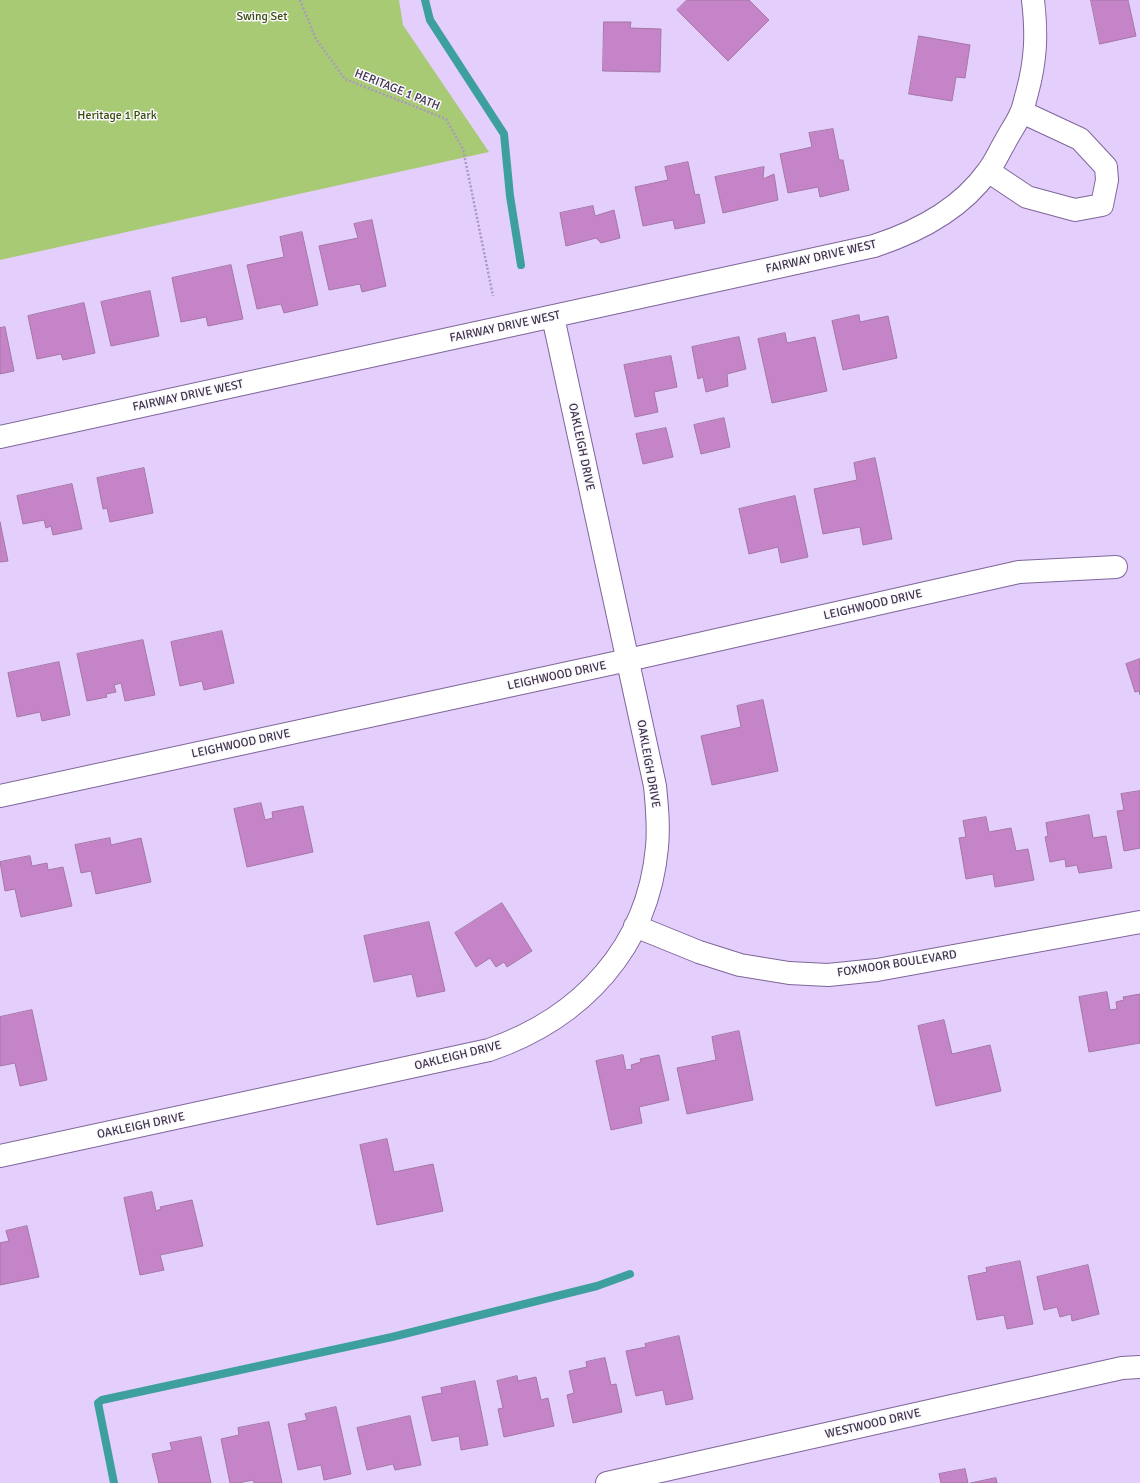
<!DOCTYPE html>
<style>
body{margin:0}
canvas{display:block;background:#e3cefc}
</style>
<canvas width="1140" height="1483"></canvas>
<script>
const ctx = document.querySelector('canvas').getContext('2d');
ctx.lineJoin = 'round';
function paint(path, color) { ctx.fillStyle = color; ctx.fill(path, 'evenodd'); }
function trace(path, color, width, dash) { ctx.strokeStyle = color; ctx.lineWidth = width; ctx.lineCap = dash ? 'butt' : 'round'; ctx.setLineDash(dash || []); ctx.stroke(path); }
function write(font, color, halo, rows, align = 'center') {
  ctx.font = font + ' Signika,sans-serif'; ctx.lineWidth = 3; ctx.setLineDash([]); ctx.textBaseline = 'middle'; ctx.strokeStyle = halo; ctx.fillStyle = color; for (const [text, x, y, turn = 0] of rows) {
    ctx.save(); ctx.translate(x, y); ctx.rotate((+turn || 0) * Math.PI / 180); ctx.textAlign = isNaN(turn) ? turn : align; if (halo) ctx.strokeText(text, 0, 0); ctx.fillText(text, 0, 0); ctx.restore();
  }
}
paint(new Path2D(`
 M0 0H399L403 25 489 152 0 260Z`), '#a9ca74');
trace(new Path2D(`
 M425 0 430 20 504 134 510 196 521 265
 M114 1483 98 1403 102 1400 392 1337 597 1286 630 1274`), '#3ea09e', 8);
const building = new Path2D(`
 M687 0H749L769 20 728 61 677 10Z
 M1091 0H1128L1136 36 1100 44Z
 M604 22H631L630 28 661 29 660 72 603 71Z
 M919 36 970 45 965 78 956 77 952 101 909 94Z
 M833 129 839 160H843L849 190 820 197 818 187 788 193 780 154 812 147 809 133Z
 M688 162 695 195 699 194 705 223 675 229 673 220 643 226 635 187 668 180 665 167Z
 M764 167 763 179 774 174 778 200 723 213 715 177Z
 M593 206 595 216 614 210 620 238 601 243 596 238 566 246 560 213Z
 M372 220 386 286 362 292 360 284 329 290 319 246 358 238 354 224Z
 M302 232 318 305 284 313 281 304 257 309 247 265 284 257 280 237Z
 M231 265 243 319 208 326 206 317 181 322 172 278Z
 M150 291 159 336 111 346 101 302Z
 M84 303 95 353 63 360 61 354 37 359 28 316Z
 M859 315 860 322 888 316 897 358 843 370 832 321Z
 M5 327 14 371 0 374V328Z
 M785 333 787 343 815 337 827 391 772 403 758 339Z
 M739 337 746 369 727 374 728 386 706 392 703 377 698 379 692 347Z
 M671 356 677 387 654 392 658 412 635 417 624 365Z
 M724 418 730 447 701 454 694 425Z
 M666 428 673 457 643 464 636 434Z
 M875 458 892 539 863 545 860 527 823 534 814 489 857 480 854 463Z
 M144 468 153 513 110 522 107 508 103 509 97 478Z
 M72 484 82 529 53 535 51 526 46 528 44 520 23 524 17 496Z
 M795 496 808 557 781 563 778 547 749 554 739 509Z
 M0 522 8 561 0 562Z
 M222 631 234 683 204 690 202 681 180 686 171 642Z
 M143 640 155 695 125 701 121 683 114 685 116 692 106 694 107 697 87 701 77 654Z
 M1140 659V695L1139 691 1135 692 1126 664Z
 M59 662 70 715 42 721 40 712 17 717 8 673Z
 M763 700 778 771 712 785 701 736 741 727 737 706Z
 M1140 791V848L1124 851 1117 811 1124 810 1121 794Z
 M261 803 265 820 273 818 272 812 303 806 313 852 247 867 234 809Z
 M1089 815 1093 838 1106 836 1112 868 1079 873 1077 865 1066 867 1065 859 1050 862 1045 837 1048 836 1046 823Z
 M986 817 989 832 1011 828 1016 851 1028 849 1034 880 995 887 993 874 966 879 959 838 966 837 963 821Z
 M110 838 111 845 141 838 151 882 96 894 91 871 81 873 75 845Z
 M30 856 32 866 47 863 48 870 63 867 72 906 21 917 15 889 5 891 0 862Z
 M502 903 532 951 507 967 504 962 496 967 490 958 476 967 455 933Z
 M429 922 445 991 417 997 412 974 374 982 364 936Z
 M1107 992 1110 1010 1117 1009 1116 1002 1124 1000 1123 997 1140 994V1043L1089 1052 1079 997Z
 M32 1010 47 1080 20 1086 15 1063 0 1066V1017Z
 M944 1020 952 1054 990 1045 1001 1091 936 1106 918 1026Z
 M739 1031 753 1100 687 1114 677 1068 716 1060 712 1037Z
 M623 1055 626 1070 632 1069 631 1065 641 1062 640 1059 659 1055 669 1100 639 1107 642 1123 611 1130 596 1061Z
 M387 1139 394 1172 433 1164 443 1211 377 1225 360 1145Z
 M152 1192 156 1211 161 1209 160 1207 192 1200 203 1246 160 1255 164 1270 140 1275 124 1198Z
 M27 1226 39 1277 0 1285V1243L9 1241 6 1231Z
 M1020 1261 1033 1324 1007 1329 1004 1315 977 1320 968 1276 987 1272 986 1268Z
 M1088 1265 1099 1314 1072 1321 1071 1314 1060 1317 1057 1307 1044 1310 1037 1277Z
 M679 1336 693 1399 666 1405 663 1390 636 1396 626 1351 646 1347 645 1344Z
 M605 1358 611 1385 616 1384 622 1412 573 1423 567 1395 574 1393 569 1371 587 1367 586 1362Z
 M517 1376 518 1381 536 1377 541 1400 548 1398 554 1426 504 1437 498 1409 503 1408 497 1381Z
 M475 1381 488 1445 461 1450 459 1436 432 1441 422 1397 442 1393 441 1388Z
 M336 1407 351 1474 324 1480 321 1465 298 1470 288 1424 307 1420 305 1414Z
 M410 1416 421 1465 395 1470 393 1464 367 1470 357 1428Z
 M269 1422 282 1483H254L253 1480 238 1483H230L221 1439 239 1435 238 1428Z
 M201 1437 211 1483H159L152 1454 172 1450 170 1443Z
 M965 1469 968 1483H941L939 1474Z
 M996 1478 997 1483H971Z`);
paint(building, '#c684c8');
trace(building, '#a477a4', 1);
const minor = new Path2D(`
 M988 171 1027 197 1075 210 1102 205 1107 180 1106 167 1080 139 1022 112
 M0 437 874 246C917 232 961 209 988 171 995 162 999 152 1005 142 1010 132 1017 123 1021 113 1024 107 1025 99 1027 93 1036 60 1037 34 1033 0
 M0 796 628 660 1019 572 1116 567
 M635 926 699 952 740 965 789 973 828 975 877 970 1140 922
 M0 1156 489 1050C582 1018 648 947 657 847 659 826 657 806 655 786L553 317
 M607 1483 1122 1368 1140 1367`);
trace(minor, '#7f669a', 24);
trace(new Path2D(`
 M300 0 316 39 345 79 446 119 463 149 493 296`), '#aa99bf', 2.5, [2, 2]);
trace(minor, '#fff', 22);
write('12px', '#384c0b', '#fbf8fe', [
 ["Swing Set",262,17],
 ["Heritage 1 Park",117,116]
]);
write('12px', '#3f344b', '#fbf8fe', [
 ["HERITAGE 1 PATH",397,90,22],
 ["FAIRWAY DRIVE WEST",821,257,-13],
 ["FAIRWAY DRIVE WEST",505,327,-12],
 ["FAIRWAY DRIVE WEST",188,396,-12],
 ["OAKLEIGH DRIVE",581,447,78],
 ["LEIGHWOOD DRIVE",873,605,-13],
 ["LEIGHWOOD DRIVE",557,676,-12],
 ["LEIGHWOOD DRIVE",241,744,-12],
 ["OAKLEIGH DRIVE",648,764,80],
 ["FOXMOOR BOULEVARD",897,964,-9],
 ["OAKLEIGH DRIVE",458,1056,-14],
 ["OAKLEIGH DRIVE",141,1126,-12],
 ["WESTWOOD DRIVE",873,1424,-13]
]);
</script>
